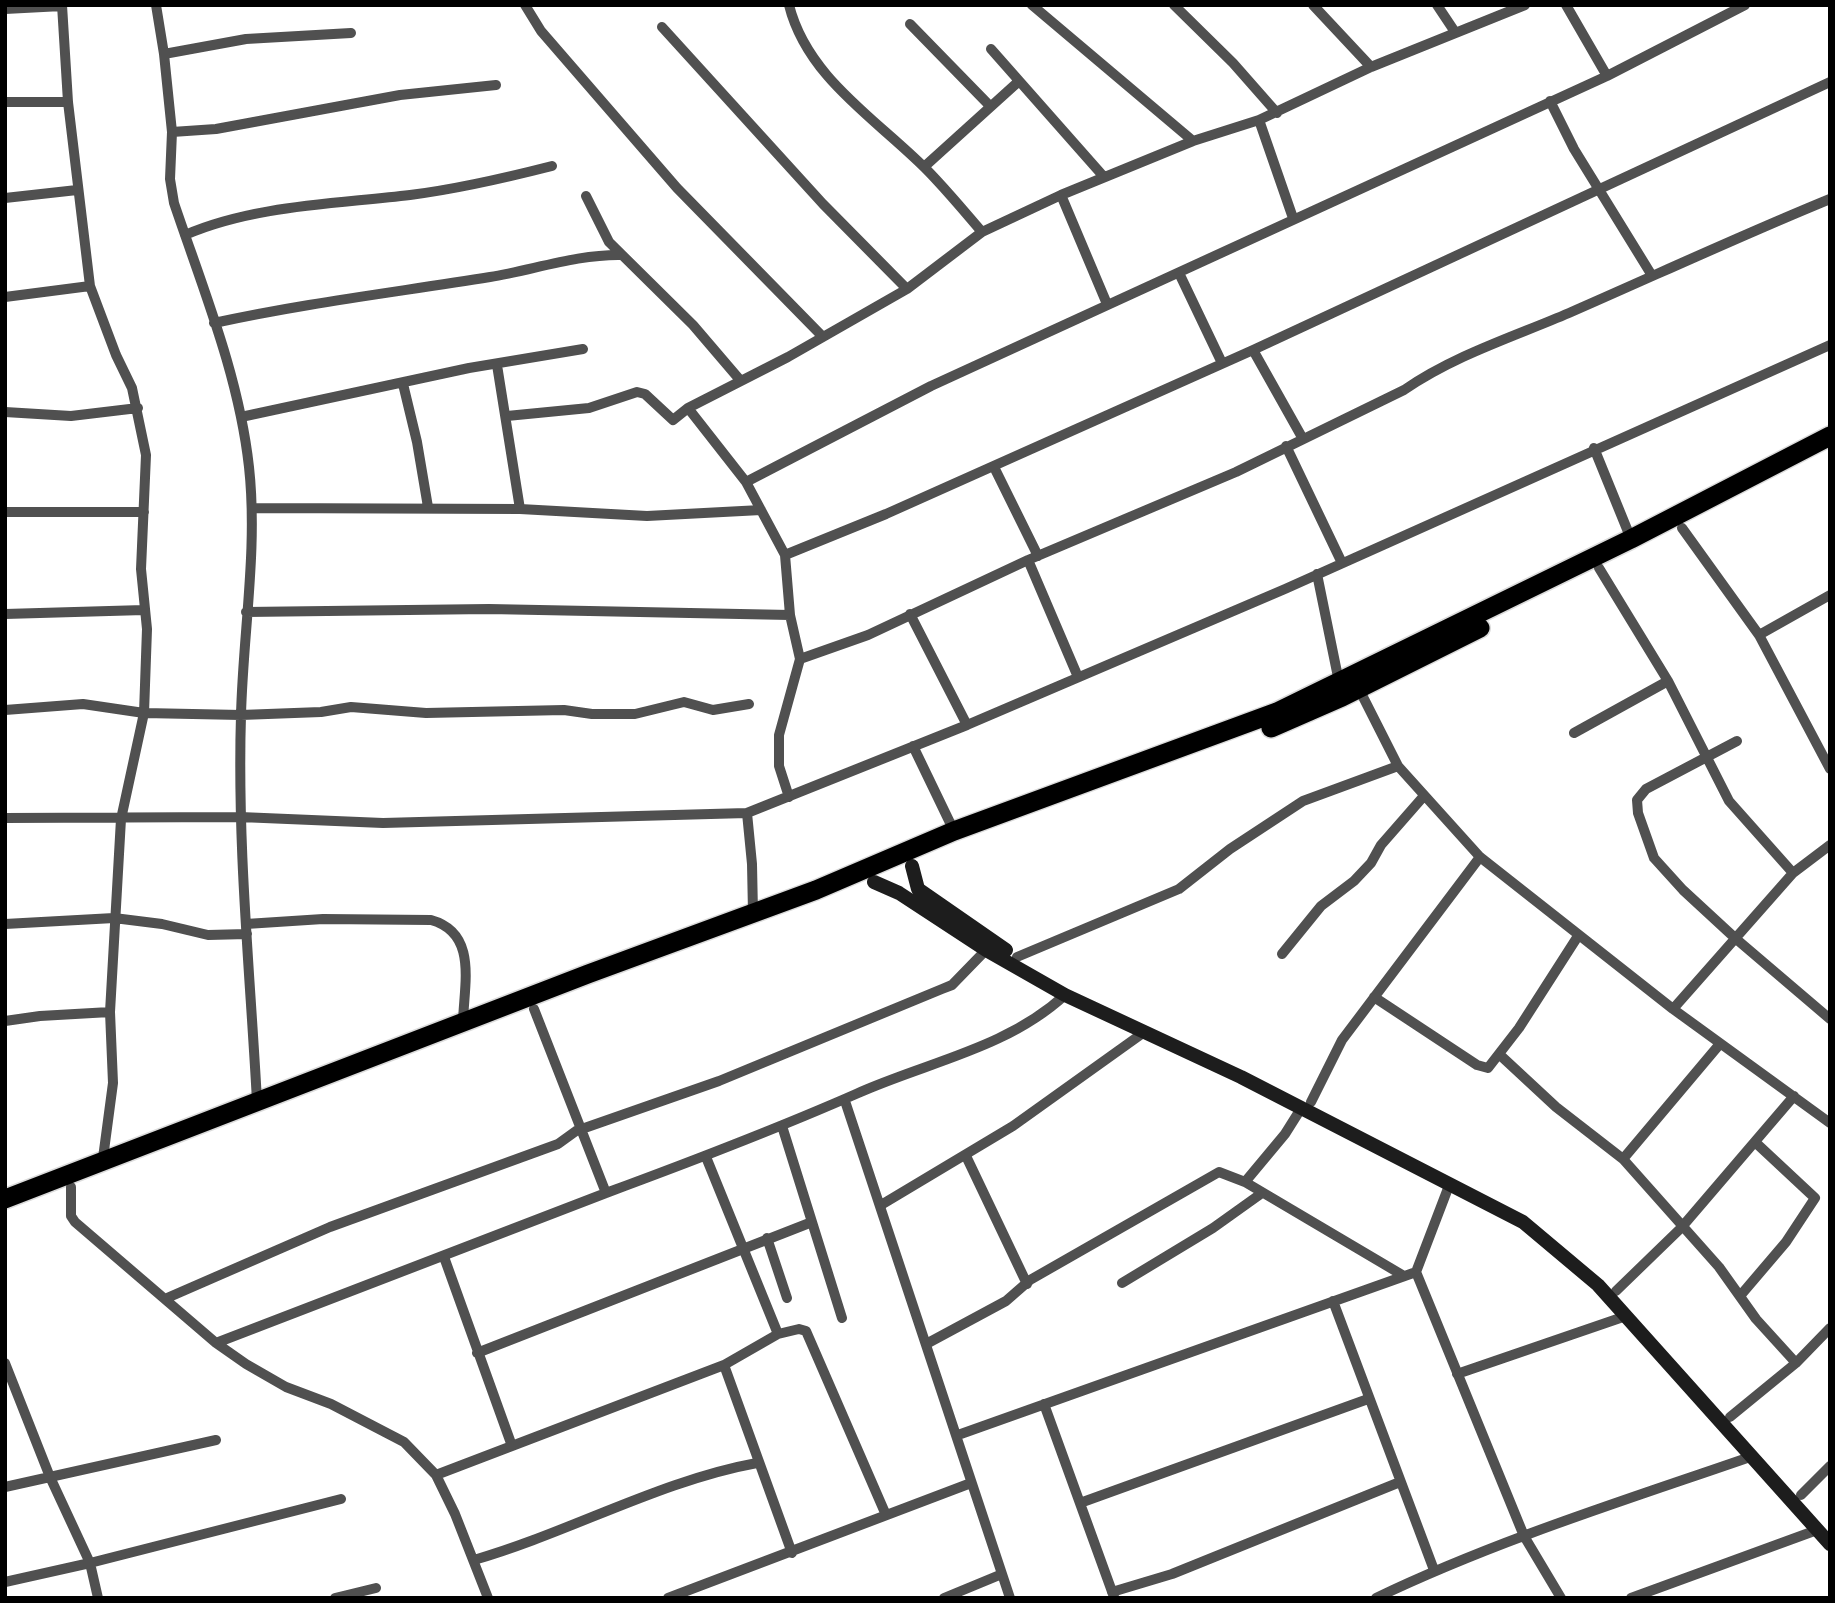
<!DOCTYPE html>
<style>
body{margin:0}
#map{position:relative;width:1835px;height:1603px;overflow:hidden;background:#fff;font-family:"Roboto Condensed",sans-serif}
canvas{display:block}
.frame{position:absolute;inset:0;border:7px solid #000;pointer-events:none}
</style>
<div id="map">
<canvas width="1835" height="1603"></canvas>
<div class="frame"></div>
</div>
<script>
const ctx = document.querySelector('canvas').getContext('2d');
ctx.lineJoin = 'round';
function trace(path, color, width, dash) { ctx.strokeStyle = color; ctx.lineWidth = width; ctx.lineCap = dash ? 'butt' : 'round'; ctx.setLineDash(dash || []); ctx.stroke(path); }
const highway = new Path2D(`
 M1271 728 1342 697 1480 628
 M5 1199 588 974 816 890 954 831 1277 712 1631 539 1830 436`);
trace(highway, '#dbdbdb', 22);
trace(new Path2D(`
 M62 5 68 102 90 286 116 355 132 388 146 455 141 569 147 629 144 713 121 819 110 1012 113 1083 103 1158
 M156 5 164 54
 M525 5 541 31 677 188 822 336
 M789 5C807 77 875 118 925 168 945 188 963 210 982 232
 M1032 5 1193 141
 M1174 5 1233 63 1277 113
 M1313 5 1371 67
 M1437 5 1455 32
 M1566 5 1607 76
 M5 9 62 6
 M910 24 990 106
 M662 27 823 204 907 289
 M991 49 1104 177
 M1550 101 1574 149 1651 274
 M5 102H68
 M1259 120 1293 218
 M172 132 216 129 400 95 496 85
 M924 167 1018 82
 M1061 195 1107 304
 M586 196 609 242 693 325 740 380
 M5 198 77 190
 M185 235C254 205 337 204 410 195 458 189 505 178 552 166
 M1179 273 1222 363
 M5 297 90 286
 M214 323C305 303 398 292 490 277 533 270 578 254 622 255
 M1253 350 1303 439
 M497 365 520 509
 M403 384 417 442 428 507
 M688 408 746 482 785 555 790 615 800 659 779 735V766L789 797
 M5 412 71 416 138 408
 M507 416 589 408 637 392 645 394 673 420 688 408 788 357 907 289 982 232 1061 195 1193 141 1259 120 1371 67 1525 5
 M241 417 469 368 583 349
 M1286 446 1342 563
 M1594 448 1631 539
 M994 467 1038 556
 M746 482 931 386 1607 76 1745 5
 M253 508 520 509 647 516 761 510
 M5 512H144
 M1682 528 1759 635 1830 769
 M785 555 886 514 1253 350 1830 82
 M1028 560 1078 677
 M1599 568 1668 681 1729 801 1793 873
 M1317 574 1339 682
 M246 612 489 609 790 615
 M5 614 144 610
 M910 614 967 725
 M1759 635 1830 595
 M800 659 868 635 1028 560 1236 472 1404 390C1455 355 1513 337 1569 313 1656 275 1742 235 1830 199
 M1358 687 1398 766 1480 857 1673 1009 1830 1123
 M5 710 83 704 144 713 241 715 321 712 351 707 426 713 564 710 592 714H635L684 702 713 710 749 704
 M1574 733 1668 681
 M1737 741 1646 789 1637 800 1638 813 1654 858 1683 890 1735 938 1830 1019
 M913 746 954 831
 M747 813 752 864 753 913
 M5 818 240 817 383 823 747 813 967 725 1285 589 1830 345
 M5 924 114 918 162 924 208 935 247 934
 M246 924 323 919 431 920C478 933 464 984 463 1022
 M1282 954 1321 906 1354 881 1371 863 1381 845 1423 797
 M1017 957 1179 889 1230 849 1303 801 1398 766
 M1374 997 1477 1065 1488 1068 1519 1028 1578 936
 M534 1009 606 1193
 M1673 1009 1793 873 1830 845
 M5 1021 40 1016 110 1012
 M1500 1055 1556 1107 1623 1159 1719 1267 1756 1319 1796 1363
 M257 1101C250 972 237 844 241 715 243 633 258 549 249 467 239 376 203 289 174 203L170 179 172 132 164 54 246 39 351 33
 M845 1101 1010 1598
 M1311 1102 1342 1040 1480 857
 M782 1126 842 1318
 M966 1156 1027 1284
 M706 1157 778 1334 724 1365 792 1553
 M1623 1159 1719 1045
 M1245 1182 1285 1134 1302 1107
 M71 1187V1216L75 1222 216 1343 246 1364 286 1387 331 1404 404 1442 436 1475 455 1514 488 1598
 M881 1205 1013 1126 1143 1033
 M767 1238 787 1298
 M444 1257 512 1446
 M1416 1272 1524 1536 1561 1598
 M1122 1283 1213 1228 1262 1193
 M1616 1291 1681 1228 1794 1096
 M1740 1296 1786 1242 1815 1198 1755 1142
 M167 1298 330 1227 558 1144 576 1131 719 1081 942 989 952 985 986 950
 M1333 1301 1434 1570
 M778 1334 799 1329 806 1331 886 1515
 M216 1343C346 1294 476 1242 606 1193 690 1162 774 1130 856 1094 927 1062 1006 1049 1065 995
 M928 1343 1006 1301 1030 1280 1219 1172 1245 1182 1404 1276
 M477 1353 812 1222
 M5 1363 50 1477 90 1563 98 1598
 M1457 1374 1626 1316
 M1044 1404 1114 1597
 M1730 1417 1796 1363 1830 1328
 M958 1435 1416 1272 1450 1183
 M436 1475 724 1365
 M5 1487 216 1440
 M1801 1495 1830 1466
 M1080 1503 1368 1399
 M474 1560C568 1533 662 1480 757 1463
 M5 1582 90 1563 341 1499
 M1112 1592 1172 1574 1400 1482
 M335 1598 376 1588
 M668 1598 971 1483
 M944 1598 1002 1574
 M1376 1598C1497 1540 1626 1500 1753 1456
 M1631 1598 1817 1530`), '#505050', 10);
trace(new Path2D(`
 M912 866 918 889 1006 950
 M874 882 899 893 986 950 1065 995 1241 1077 1523 1222 1598 1285 1830 1544`), '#1d1d1d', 14);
trace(highway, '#000', 19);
</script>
